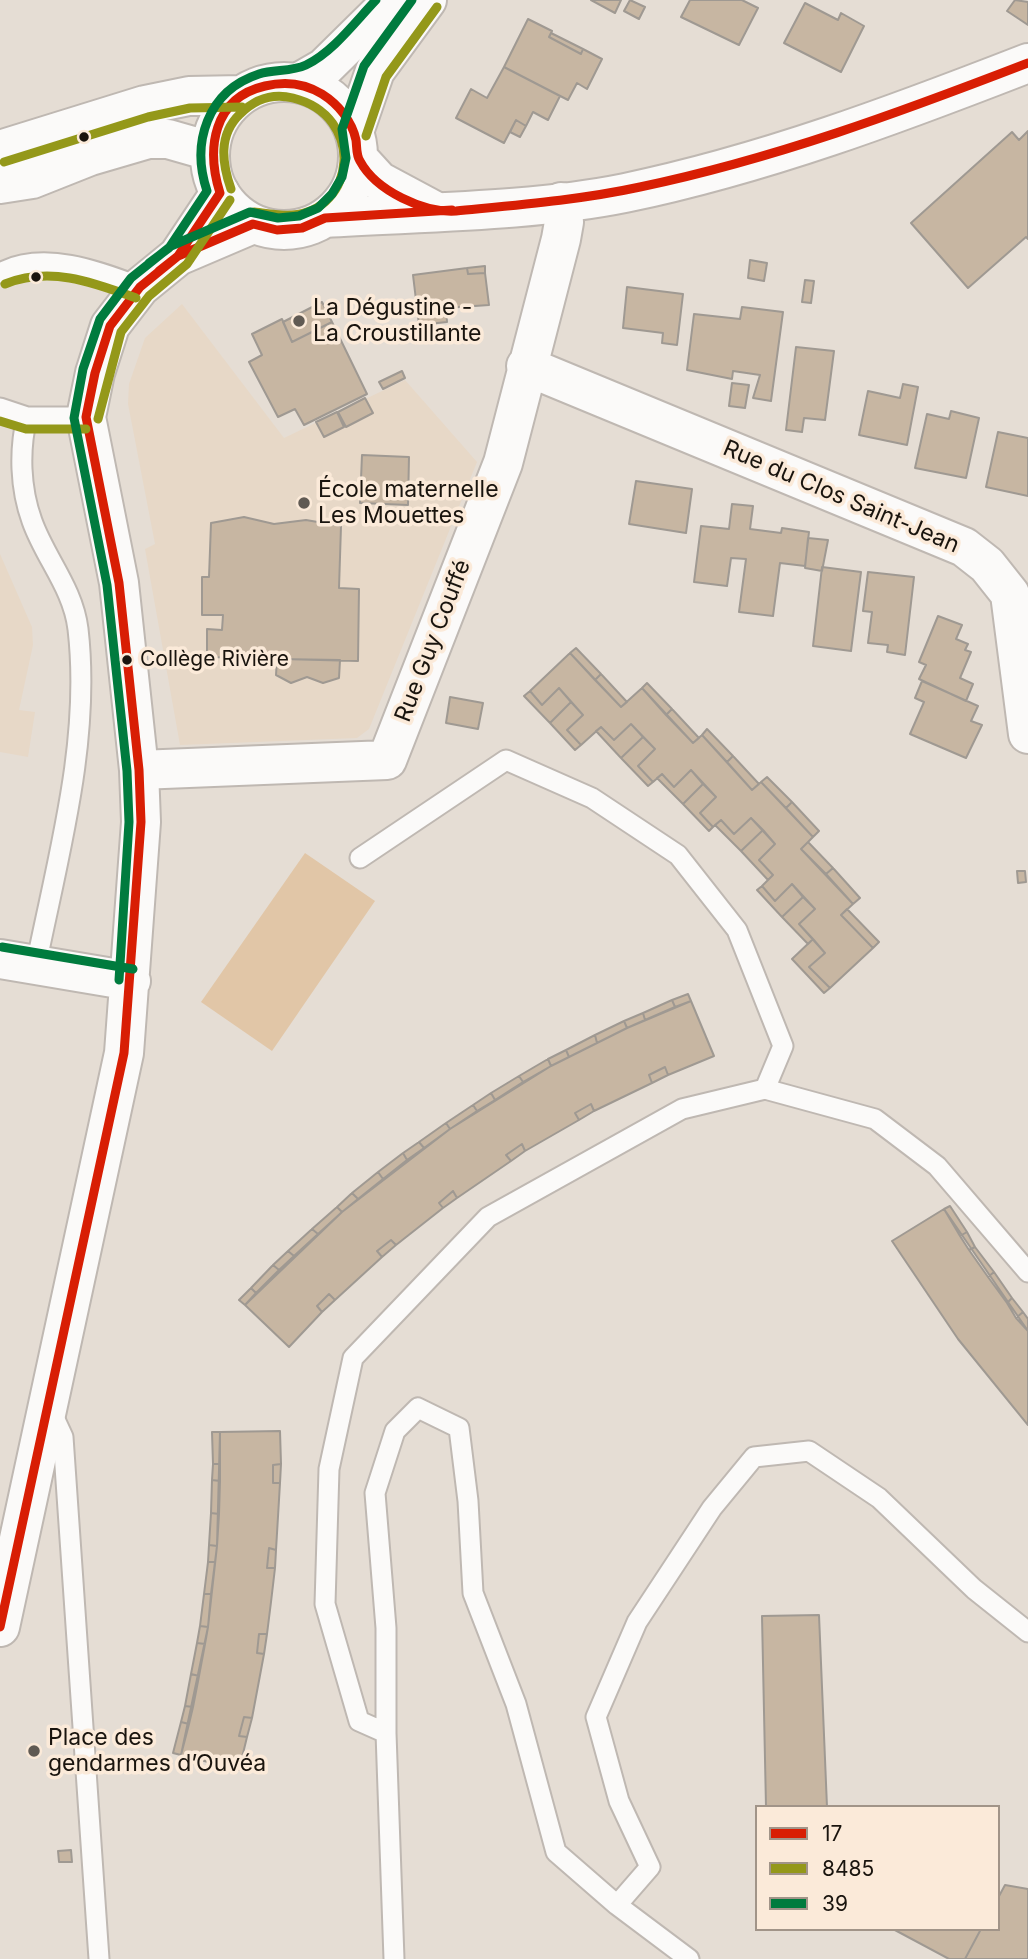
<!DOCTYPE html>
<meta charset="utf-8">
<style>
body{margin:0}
#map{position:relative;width:1028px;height:1959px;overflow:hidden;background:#e5ddd4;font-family:Inter,sans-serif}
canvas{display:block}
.legend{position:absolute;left:755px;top:1805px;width:245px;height:126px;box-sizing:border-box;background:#fbead9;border:2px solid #a19488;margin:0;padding:9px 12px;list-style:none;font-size:21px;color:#19140e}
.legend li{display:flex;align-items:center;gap:14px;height:35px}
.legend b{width:35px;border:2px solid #a19488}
</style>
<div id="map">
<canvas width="1028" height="1959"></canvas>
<ul class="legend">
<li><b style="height:9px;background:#d81e04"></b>17</li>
<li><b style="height:9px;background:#94981a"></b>8485</li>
<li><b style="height:9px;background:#007b3e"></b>39</li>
</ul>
</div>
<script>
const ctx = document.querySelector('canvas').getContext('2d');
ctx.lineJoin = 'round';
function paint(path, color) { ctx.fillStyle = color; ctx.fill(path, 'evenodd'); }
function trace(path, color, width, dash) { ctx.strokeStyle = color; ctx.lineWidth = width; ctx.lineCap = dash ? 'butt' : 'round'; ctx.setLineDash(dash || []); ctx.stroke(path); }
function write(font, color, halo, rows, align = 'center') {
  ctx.font = font + ' Inter,sans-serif'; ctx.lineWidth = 7; ctx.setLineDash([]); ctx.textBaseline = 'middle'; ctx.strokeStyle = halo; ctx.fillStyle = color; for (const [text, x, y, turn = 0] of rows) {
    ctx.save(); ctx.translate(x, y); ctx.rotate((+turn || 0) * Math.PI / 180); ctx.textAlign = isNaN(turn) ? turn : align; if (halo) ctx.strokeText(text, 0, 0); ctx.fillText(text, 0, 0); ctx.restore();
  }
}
paint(new Path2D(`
 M182 304 284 438 405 380 477 462 369 729 357 738 180 745 145 549 155 544 128 404 129 384 145 338Z
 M0 554 32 627 33 645 19 710 35 712 28 757 0 752Z`), '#e7d8c7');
paint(new Path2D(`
 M305 853 375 901 272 1051 201 1002Z`), '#e1c6a7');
const building = new Path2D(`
 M591 0H621L615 13Z
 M630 0 645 7 639 19 624 11Z
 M690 0H742L758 8 739 45 681 17Z
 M1015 0 1028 2V25L1007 11Z
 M805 3 838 20 841 13 864 26 841 72 784 43Z
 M528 19 552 31 549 37 581 54 583 49 602 59 587 89 577 83 568 100 504 67Z
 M551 33 583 49 581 54 549 37Z
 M504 67 560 96 548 120 533 112 526 126 516 120 504 143 456 118 471 89 487 98Z
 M516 120 526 126 520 137 510 132Z
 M1028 131V239L1026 237 968 288 911 223 1012 132 1019 140Z
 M750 260 767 263 764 281 748 278Z
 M485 266V273L468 274 467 268Z
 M467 268 468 274 485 273 489 305 446 308 447 322 419 325 413 275Z
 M805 280 814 281 811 303 802 302Z
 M627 287 683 294 677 345 662 343 663 333 623 328Z
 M322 302 332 322 292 342 283 322Z
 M742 307 783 312 771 401 753 398 760 375 733 371 732 379 687 370 694 314 740 319Z
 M282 319 292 342 332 322 367 394 304 425 295 409 278 417 249 362 262 355 252 334Z
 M796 347 834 351 825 420 804 418 802 432 786 430Z
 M402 371 405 378 383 389 379 382Z
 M732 383 749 385 745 408 729 406Z
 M903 384 918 387 907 445 859 435 868 391 900 398Z
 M365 398 373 413 346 427 338 412Z
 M951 411 979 418 966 478 915 468 927 414 949 419Z
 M337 412 344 427 324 437 316 422Z
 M998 432 1028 438V496L986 487Z
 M362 455 409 457 408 505 360 503Z
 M636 481 692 489 686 533 629 524Z
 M732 504 753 506 750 529 781 533 782 528 809 532 805 566 780 563 773 616 739 612 746 559 731 558 727 586 694 582 701 526 729 529Z
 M244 517 274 524 306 520 341 526 339 588 359 589 358 661 207 657V629L222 630 223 615H202V577H209L211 523Z
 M808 538 828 540 822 571 805 568Z
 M822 567 861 572 851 651 813 646Z
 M868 572 914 577 905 655 887 652 888 645 868 643 872 612 863 611Z
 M938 616 962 625 956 639 968 644 965 650 971 652 960 678 973 684 966 701 919 679 926 665 919 662Z
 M576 648 601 674 595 680 570 653Z
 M570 653 621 707 642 688 693 743 702 735 752 790 761 782 813 837 801 849 853 904 841 915 873 948 830 988 809 967 825 953 799 924 815 909 792 884 775 901 762 886 773 875 759 860 775 844 751 818 734 834 721 820 713 827 700 813 716 797 691 770 674 787 662 774 653 782 638 766 655 749 631 724 614 740 601 727 581 745 567 730 583 715 559 688 542 705 530 691Z
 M277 659 340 660 339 678 323 683 307 677 291 683 276 675Z
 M601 674 627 702 621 707 595 680Z
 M922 681 978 706 971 721 982 725 966 758 910 734 924 702 915 698Z
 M647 683 672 709 666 715 642 688Z
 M559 688 571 702 550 723 524 696 530 691 542 705Z
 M450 697 483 703 478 729 446 723Z
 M571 702 583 715 567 730 581 745 575 750 550 723Z
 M672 709 699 738 693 743 666 715Z
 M631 724 643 737 621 758 596 731 601 727 614 740Z
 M707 729 733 756 727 762 702 735Z
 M643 737 655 749 638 766 653 782 648 786 621 758Z
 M733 756 759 784 752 790 727 762Z
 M691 770 703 784 683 804 657 778 662 774 674 787Z
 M767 777 792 802 786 808 761 782Z
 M703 784 716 797 700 813 713 827 709 831 683 804Z
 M792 802 819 831 813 837 786 808Z
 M751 818 763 830 741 851 715 825 721 820 734 834Z
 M763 830 775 844 759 860 773 875 768 880 741 851Z
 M808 842 833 868 826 874 801 849Z
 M833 868 860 898 853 904 826 874Z
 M1017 871H1025L1026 882 1018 883Z
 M792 884 803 897 782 917 757 890 762 886 775 901Z
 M803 897 815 909 799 924 813 939 808 944 782 917Z
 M847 909 879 942 873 948 841 915Z
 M813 939 825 953 809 967 830 988 824 993 792 959Z
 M688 994 691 1001 675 1007 672 1000Z
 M672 1000 675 1007 645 1020 643 1013Z
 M691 1001 714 1056 668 1075 665 1067 649 1075 652 1083 594 1111 591 1104 575 1113 579 1120 525 1151 522 1144 506 1155 511 1161 457 1198 453 1191 439 1203 443 1208 396 1245 391 1240 377 1251 382 1257 335 1300 329 1294 317 1306 322 1312 289 1347 245 1305 342 1212 450 1129 551 1066 627 1028Z
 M643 1013 645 1020 627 1028 624 1021Z
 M624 1021 627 1028 597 1043 595 1035Z
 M595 1035 597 1043 569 1057 566 1050Z
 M566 1050 569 1057 551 1066 548 1059Z
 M548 1059 551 1066 523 1082 519 1076Z
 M665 1067 668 1075 652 1083 649 1075Z
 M519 1076 523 1082 495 1100 491 1093Z
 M491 1093 495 1100 477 1111 473 1105Z
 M591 1104 594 1111 579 1120 575 1113Z
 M473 1105 477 1111 450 1129 446 1123Z
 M446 1123 450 1129 424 1148 419 1142Z
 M419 1142 424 1148 407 1160 403 1153Z
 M522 1144 525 1151 511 1161 506 1155Z
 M403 1153 407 1160 383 1179 378 1172Z
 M378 1172 383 1179 358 1199 352 1193Z
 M453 1191 457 1198 443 1208 439 1203Z
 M352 1193 358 1199 342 1212 337 1207Z
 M950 1206 967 1232 960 1236 944 1209Z
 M337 1207 342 1212 318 1234 312 1229Z
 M944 1209 1028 1331V1425L958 1339 892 1241Z
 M312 1229 318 1234 294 1256 288 1251Z
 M967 1232 975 1247 969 1250 960 1236Z
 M391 1240 396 1245 382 1257 377 1251Z
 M975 1247 994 1272 988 1277 969 1250Z
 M288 1251 294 1256 279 1270 273 1265Z
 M273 1265 279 1270 256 1293 251 1288Z
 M994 1272 1012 1298 1007 1303 988 1277Z
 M251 1288 256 1293 245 1305 239 1300Z
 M329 1294 335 1300 322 1312 317 1306Z
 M1012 1298 1023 1312 1016 1318 1007 1303Z
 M1023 1312 1028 1319V1331L1016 1318Z
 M280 1431 281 1464 273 1465V1483H280L276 1550 269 1548 267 1568H275L271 1602 267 1634H259L257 1653 264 1654 252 1718 244 1717 239 1736 247 1737 239 1770 181 1755 208 1627 217 1546 220 1432Z
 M212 1432H220V1464H213Z
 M213 1464H220V1481L212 1480Z
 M281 1464 280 1483H273V1465Z
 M212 1480 220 1481 219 1514 211 1513Z
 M211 1513 219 1514 217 1546 209 1545Z
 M209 1545 217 1546 215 1562H208Z
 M269 1548 276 1550 275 1568H267Z
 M208 1562H215L211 1594H204Z
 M204 1594H211L208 1627 200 1626Z
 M819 1615 827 1807H766L762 1616Z
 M200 1626 208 1627 205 1644 197 1643Z
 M259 1634H267L264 1654 257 1653Z
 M197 1643 205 1644 199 1676 191 1674Z
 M191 1674 199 1676 193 1707 185 1706Z
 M185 1706 193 1707 189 1724 181 1722Z
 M244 1717 252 1718 247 1737 239 1736Z
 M181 1722 189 1724 181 1755 173 1753Z
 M71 1850 72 1862H59L58 1851Z
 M1005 1885 1028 1889V1959H965L981 1929H998V1898Z
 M893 1929H981L965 1959H949Z`);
paint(building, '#c7b6a2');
trace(building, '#9f9992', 2);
const lane = new Path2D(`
 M0 273C43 250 98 271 140 287
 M0 408 27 417H86
 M27 417C19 450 20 488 32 521 45 558 73 588 78 629 91 741 58 856 36 965
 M360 858 506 760 592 798 678 855 737 930 783 1046 765 1089 682 1109 488 1217 353 1358 329 1469 325 1604 359 1721 386 1733 394 1959
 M765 1089 875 1119 937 1166 1028 1272
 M51 1411 63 1437 99 1959
 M386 1733V1628L375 1493 395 1431 418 1408 459 1428 468 1501 473 1593 516 1704 556 1852 617 1905 650 1867 619 1801 596 1717 637 1622 712 1508 754 1457 809 1451 879 1498 974 1589 1028 1632
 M617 1905 689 1959`);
const street = new Path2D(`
 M178 256 253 224
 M526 366 964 547 987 565 1010 594 1028 734
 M139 770 387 760 503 463 561 239 564 222 561 202
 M0 959 131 981
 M0 1627 124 1053 141 822 139 770 119 583 86 417 95 373 110 326 140 287 178 256 220 193`);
const secondary = new Path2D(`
 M210 156a74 74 0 1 1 148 0a74 74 0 1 1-148 0Z
 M298 83 324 68 393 0
 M354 132 375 71 427 0
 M0 150 145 105 189 96 242 95
 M358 158 379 181 435 211
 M0 184 32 179 90 156 148 139H168L210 151
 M325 218C422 212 531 212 625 193 764 164 897 114 1028 63`);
trace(lane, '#bfb8b2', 23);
trace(street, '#bfb8b2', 42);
trace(secondary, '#bfb8b2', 42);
trace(lane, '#fbfaf9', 19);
trace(street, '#fbfaf9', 38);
trace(secondary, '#fbfaf9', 38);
trace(new Path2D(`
 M159 271 178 256 253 224 277 230 302 228 325 218 452 210
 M0 1627 124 1053 141 822 139 770 119 583 86 417 95 373 110 326 140 287 178 256 220 193C206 149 213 98 265 86 285 81 304 83 322 94 338 104 352 121 356 140 357 147 356 155 360 161 376 191 424 213 456 211 517 205 580 200 640 187 774 159 901 112 1028 63`), '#d81e04', 9);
trace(new Path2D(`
 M366 136 386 77 437 7
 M4 162 148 117 190 108 242 107
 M231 189C222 163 218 135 240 114 255 99 273 93 293 98 366 116 356 211 292 215 280 216 266 213 254 212
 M5 284C50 266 92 282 136 298
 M98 419 121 332 149 296 187 264 230 200
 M0 421 26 429H86`), '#94981a', 9);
trace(new Path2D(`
 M149 263 169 248 207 191C191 143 207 91 259 74 274 69 291 72 306 65 333 52 355 22 376 0
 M2 947 133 969
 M119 980 129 822 127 771 107 585 74 418 83 369 100 319 131 278 171 246 250 212 278 218 299 216 318 208 332 194 342 177 346 158 342 129 364 66 412 0`), '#007b3e', 9);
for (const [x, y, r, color] of [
 [84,137,6,"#19140e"],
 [36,277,6,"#19140e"],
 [299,321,7,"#605a53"],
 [304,503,7,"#605a53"],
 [127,660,6,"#19140e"],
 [34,1751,7,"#605a53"]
]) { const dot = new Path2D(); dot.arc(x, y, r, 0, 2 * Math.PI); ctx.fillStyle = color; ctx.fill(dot); trace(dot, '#fbead9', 2.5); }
write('21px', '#19140e', '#fbead9', [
 ["Collège Rivière",140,660]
], 'left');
write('23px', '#19140e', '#fbead9', [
 ["La Dégustine -",313,308],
 ["La Croustillante",313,334],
 ["École maternelle",318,490],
 ["Les Mouettes",318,516],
 ["Place des",48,1738],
 ["gendarmes d’Ouvéa",48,1764]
], 'left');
write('23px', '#19140e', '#fbead9', [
 ["Rue du Clos Saint-Jean",841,497,23],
 ["Rue Guy Couffé",433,641,-69]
]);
</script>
